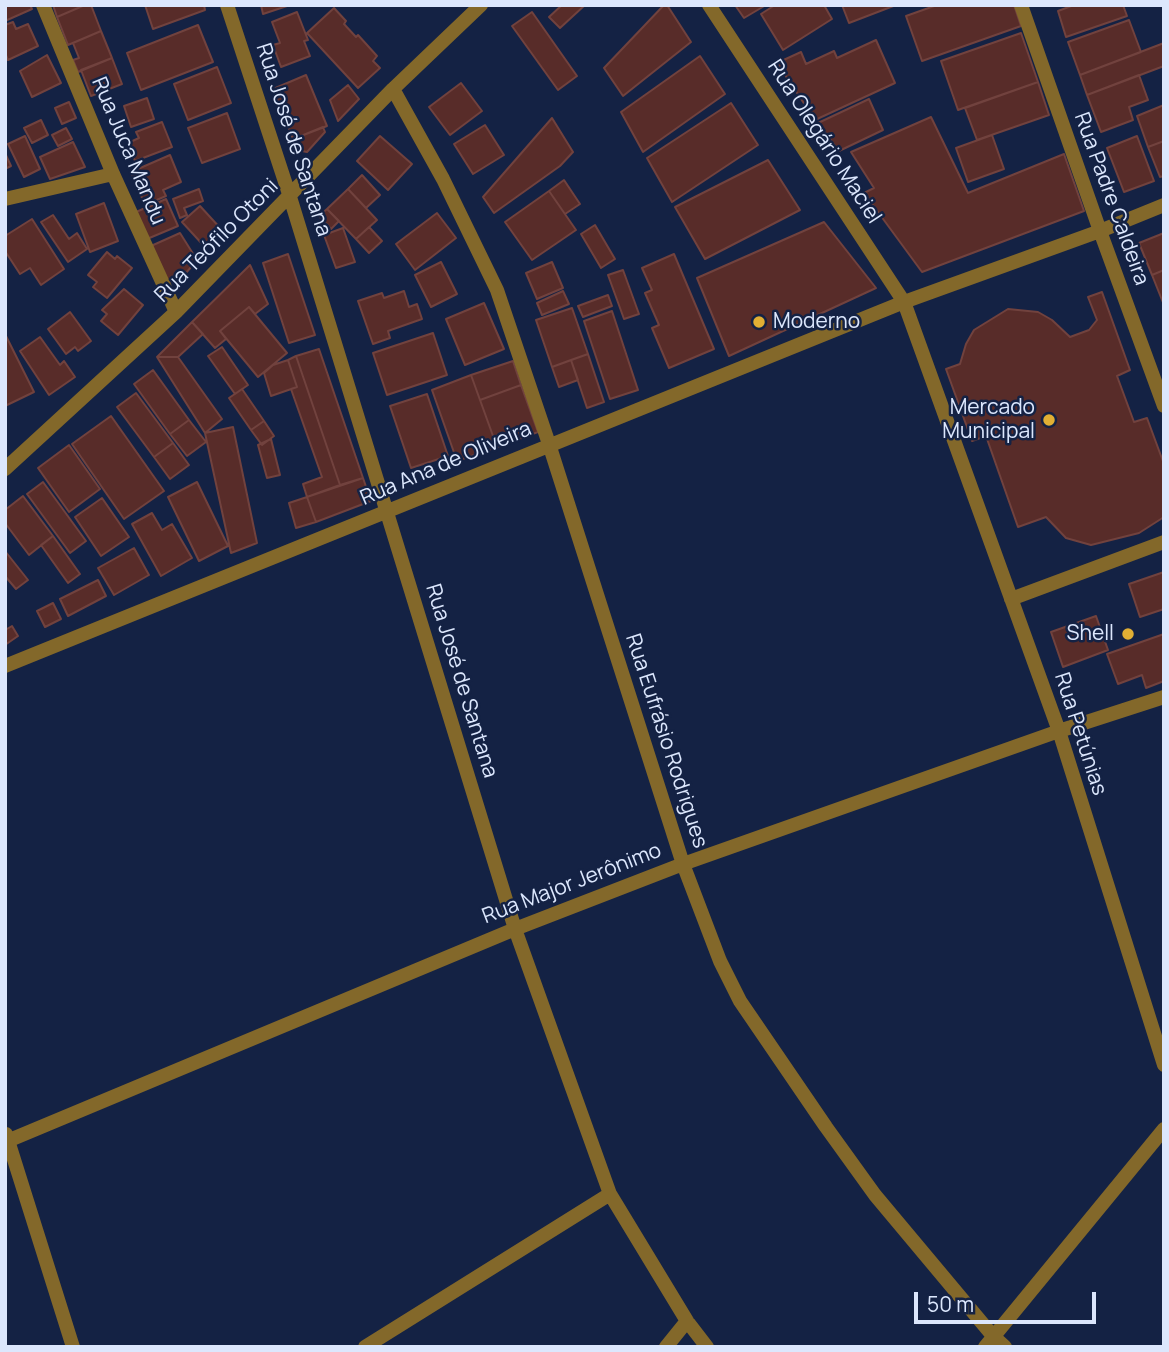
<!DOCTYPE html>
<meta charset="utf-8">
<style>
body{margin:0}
#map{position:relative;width:1169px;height:1352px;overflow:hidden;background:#142244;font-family:Manrope,sans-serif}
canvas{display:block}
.frame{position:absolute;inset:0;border:7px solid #dce7fd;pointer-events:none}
.scale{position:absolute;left:914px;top:1292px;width:182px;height:32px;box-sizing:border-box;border:4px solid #dce7fd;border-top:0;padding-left:9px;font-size:21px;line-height:24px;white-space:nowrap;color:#dce7fd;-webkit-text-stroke:5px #142244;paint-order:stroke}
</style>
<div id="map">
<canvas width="1169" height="1352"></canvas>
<div class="frame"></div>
<div class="scale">50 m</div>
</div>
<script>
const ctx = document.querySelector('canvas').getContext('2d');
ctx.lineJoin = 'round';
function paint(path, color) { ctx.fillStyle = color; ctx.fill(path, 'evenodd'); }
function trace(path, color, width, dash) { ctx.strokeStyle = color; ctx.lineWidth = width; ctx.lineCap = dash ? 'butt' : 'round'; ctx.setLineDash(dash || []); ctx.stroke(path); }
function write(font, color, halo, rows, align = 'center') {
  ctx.font = font + ' Manrope,sans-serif'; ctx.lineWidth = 5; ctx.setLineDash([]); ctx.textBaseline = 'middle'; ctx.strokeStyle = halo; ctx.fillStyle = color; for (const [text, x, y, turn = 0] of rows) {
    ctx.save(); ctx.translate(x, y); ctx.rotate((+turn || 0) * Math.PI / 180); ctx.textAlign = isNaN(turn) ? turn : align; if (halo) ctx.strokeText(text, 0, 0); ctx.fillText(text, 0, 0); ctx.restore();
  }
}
const building = new Path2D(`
 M5 5H30L32 9 5 21Z
 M53 5H85L57 17Z
 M85 5H91L101 31 68 45 57 17Z
 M145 5H204L205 10 153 29Z
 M261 5H290L263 14Z
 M562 5H585L560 28 549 17Z
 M664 5H667L691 42 623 96 604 68Z
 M735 5H766L744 18Z
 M775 5H824L832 19 783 50 761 14Z
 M842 5H896L849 23Z
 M937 5H1014L1021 26 922 61 906 16Z
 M1074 5H1123L1127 16 1066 37 1058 11Z
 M334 8 346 21 344 24 356 37 358 35 377 56 373 61 380 68 358 88 307 33Z
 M297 12 308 40 304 41 310 56 281 67 273 45 280 43 272 22Z
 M532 12 577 76 558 90 512 26Z
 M1129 20 1141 52 1080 75 1068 42Z
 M13 22 16 29 28 24 38 46 8 60 5 53V25Z
 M198 25 213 62 141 90 127 53Z
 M101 31 112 58 78 72 73 60 79 58 73 43Z
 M1021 33 1038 82 958 110 941 61Z
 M876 40 895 83 815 120 777 63 801 52 806 64 834 51 837 58Z
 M1164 43V66L1087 95 1080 75Z
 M47 55 61 83 32 97 20 71Z
 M700 56 725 94 643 152 621 112Z
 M112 58 122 84 91 96 81 70Z
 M217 67 231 103 188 120 174 84Z
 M306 75 327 126 293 139 273 89Z
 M1139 75 1148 100 1129 107 1133 120 1101 132 1087 95Z
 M1038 82 1049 115 977 140 965 108Z
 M461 83 482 111 450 135 429 107Z
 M348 85 359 99 338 121 330 100Z
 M147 98 154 119 131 127 124 106Z
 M869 99 883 130 839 151 818 123Z
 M69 102 76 118 62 124 55 108Z
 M731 103 758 145 672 202 647 158Z
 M1164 105V141L1148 147 1137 116Z
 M227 113 240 149 202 163 188 128Z
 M931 117 968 193 1064 154 1084 211 922 272 864 193 874 188 851 152Z
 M552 118 573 152 560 166 494 213 483 197Z
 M41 120 48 135 32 143 24 128Z
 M162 122 172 147 135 161 128 143 139 138 136 132Z
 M485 125 504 155 473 174 454 144Z
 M323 127 325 132 307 152 302 151 296 138Z
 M66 128 72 139 58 146 52 135Z
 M992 135 1004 169 968 182 956 148Z
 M25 136 40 169 24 177 8 144Z
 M380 136 412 164 388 190 357 161Z
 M1137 136 1154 181 1124 192 1107 148Z
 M1164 141V176L1160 177 1148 147Z
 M73 142 85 167 50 179 40 157Z
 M5 153 11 166 5 169Z
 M170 155 181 182 163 190 166 196 145 205 131 172Z
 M768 160 800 210 705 259 675 207Z
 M362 175 380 195 366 208 348 189Z
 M564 180 580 204 565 214 549 191Z
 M199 189 203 201 184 208 187 215 180 218 173 199Z
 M348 189 377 220 356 239 327 209Z
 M549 191 576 230 532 260 505 222Z
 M166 199 178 226 147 239 136 212Z
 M104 203 118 241 90 252 76 214Z
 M200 206 222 230 204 246 182 222Z
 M327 209 339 221 331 229 319 216Z
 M437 213 456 238 415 270 396 244Z
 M53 215 69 239 77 233 87 249 68 262 41 222Z
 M32 219 64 269 41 285 30 268 20 274 5 251V236Z
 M824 222 876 288 729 356 697 278Z
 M595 225 615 259 601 268 581 234Z
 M369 227 382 241 369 253 356 239Z
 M343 228 355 262 336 268 324 235Z
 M180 233 197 260 180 280 168 282 151 246Z
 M1164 233V270L1152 275 1139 243Z
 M107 252 115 259 117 256 132 268 107 298 93 287 97 282 88 275Z
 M288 254 315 335 289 343 263 263Z
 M674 254 714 349 669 368 652 328 659 325 645 293 652 290 642 268Z
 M441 262 457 294 431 307 415 275Z
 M552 262 563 288 537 299 526 273Z
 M250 265 268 304 255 314 249 307 220 331 226 339 215 348 192 322Z
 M623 270 639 314 624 319 608 275Z
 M1164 270V305L1152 275Z
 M124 289 143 305 118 335 101 321 107 314 102 310Z
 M404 291 409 307 417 304 422 319 388 331 390 338 373 344 358 301 382 293 384 298Z
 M563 291 569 304 542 315 537 303Z
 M1102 292 1130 370 1117 376 1134 422 1147 418 1164 464V517L1139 533 1091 545 1066 538 1046 517 1018 527 986 436 972 441 946 369 960 364 966 344 974 330 1008 309 1038 312 1052 320 1070 337 1089 330 1097 320 1088 297Z
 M608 295 612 306 583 317 578 306Z
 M484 303 504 349 465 365 446 319Z
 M249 307 287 353 258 377 220 331Z
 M572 308 588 354 552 367 536 320Z
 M612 311 638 390 610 399 584 321Z
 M70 312 91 341 78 351 75 347 66 354 48 329Z
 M192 322 203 334 178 357H157Z
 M433 333 447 375 387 395 373 353Z
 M5 334 34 392 5 406Z
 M40 337 60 365 64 361 75 377 49 395 20 351Z
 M222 347 248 385 235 394 208 356Z
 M319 349 363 478 340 485 296 356Z
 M588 354 604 402 587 408 571 360Z
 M296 356 340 485 307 497 303 484 322 477 291 389 297 387 288 360Z
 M157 357H178L222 419 205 433Z
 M288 360 297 387 271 396 264 373 273 365Z
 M571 360 578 380 559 387 552 367Z
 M513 361 521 385 480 400 471 375Z
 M153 370 189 420 170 434 134 384Z
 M471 375 497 447 457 461 432 390Z
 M521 385 538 432 497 447 480 400Z
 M242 389 264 421 251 430 229 398Z
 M136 393 173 443 154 457 117 407Z
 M427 394 448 456 411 468 390 406Z
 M111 416 164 491 124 519 72 444Z
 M189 420 206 442 187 456 170 434Z
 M264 421 274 436 262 445 251 430Z
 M233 427 257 543 231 553 205 433Z
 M271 439 280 475 267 478 258 445Z
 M173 443 189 465 170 479 154 457Z
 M69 445 100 489 69 512 38 468Z
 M363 478 371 501 316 522 307 497Z
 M43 482 86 541 70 553 27 494Z
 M197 482 228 546 199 561 168 497Z
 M23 496 53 536 29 555 5 523V510Z
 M307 497 316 522 296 528 289 503Z
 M102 498 129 537 101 556 75 517Z
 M152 513 162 530 172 524 192 558 161 576 132 524Z
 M53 536 80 574 68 583 41 545Z
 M134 548 149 575 114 595 98 568Z
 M5 551 28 580 16 589 5 576Z
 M1164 572V609L1140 617 1129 584Z
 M98 580 106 596 68 616 60 599Z
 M53 603 61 619 45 627 37 611Z
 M1096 616 1108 650 1063 667 1051 632Z
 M12 626 18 636 5 645V627L7 629Z
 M1164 634V681L1146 688 1142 675 1118 684 1107 654Z`);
paint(building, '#582c29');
trace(building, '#71423e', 2);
trace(new Path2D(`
 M43 5 113 174 176 312
 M227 5 290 197 515 929 610 1194 687 1321 707 1347
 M709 5 904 302 1059 731 1164 1065
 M1021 5 1100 231 1164 406
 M393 89 443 179 497 290 549 444 683 864 720 961 740 1001 826 1127 875 1195 993 1336 1005 1347
 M5 199 113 174
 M5 469 176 312 393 89 481 5
 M1011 599 1164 542
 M5 666 904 302 1100 231 1164 205
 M6 1134 73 1347
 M5 1142 515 929 683 864 1059 731 1164 697
 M365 1347 610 1194
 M666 1347 687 1321
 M985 1347 1164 1129`), '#83682a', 14);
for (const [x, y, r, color] of [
 [759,322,7,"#e1af34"],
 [1049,420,7,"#e1af34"],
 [1128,634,7,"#e1af34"]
]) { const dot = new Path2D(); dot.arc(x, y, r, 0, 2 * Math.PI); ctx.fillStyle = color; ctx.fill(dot); trace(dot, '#142244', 2.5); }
write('21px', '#dce7fd', '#142244', [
 ["Rua José de Santana",293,140,72],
 ["Rua Olegário Maciel",824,142,57],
 ["Rua Juca Mandu",128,151,67],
 ["Rua Padre Caldeira",1111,199,70],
 ["Rua Teófilo Otoni",217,241,-45],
 ["Rua Ana de Oliveira",446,464,-23],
 ["Rua José de Santana",461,681,73],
 ["Rua Petúnias",1080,734,72],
 ["Rua Eufrásio Rodrigues",666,741,72],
 ["Rua Major Jerônimo",572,884,-21]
]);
write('21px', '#dce7fd', '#142244', [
 ["Moderno",773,322,"left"],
 ["Mercado",1035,408],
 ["Municipal",1035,432],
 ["Shell",1114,634]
], 'right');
</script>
